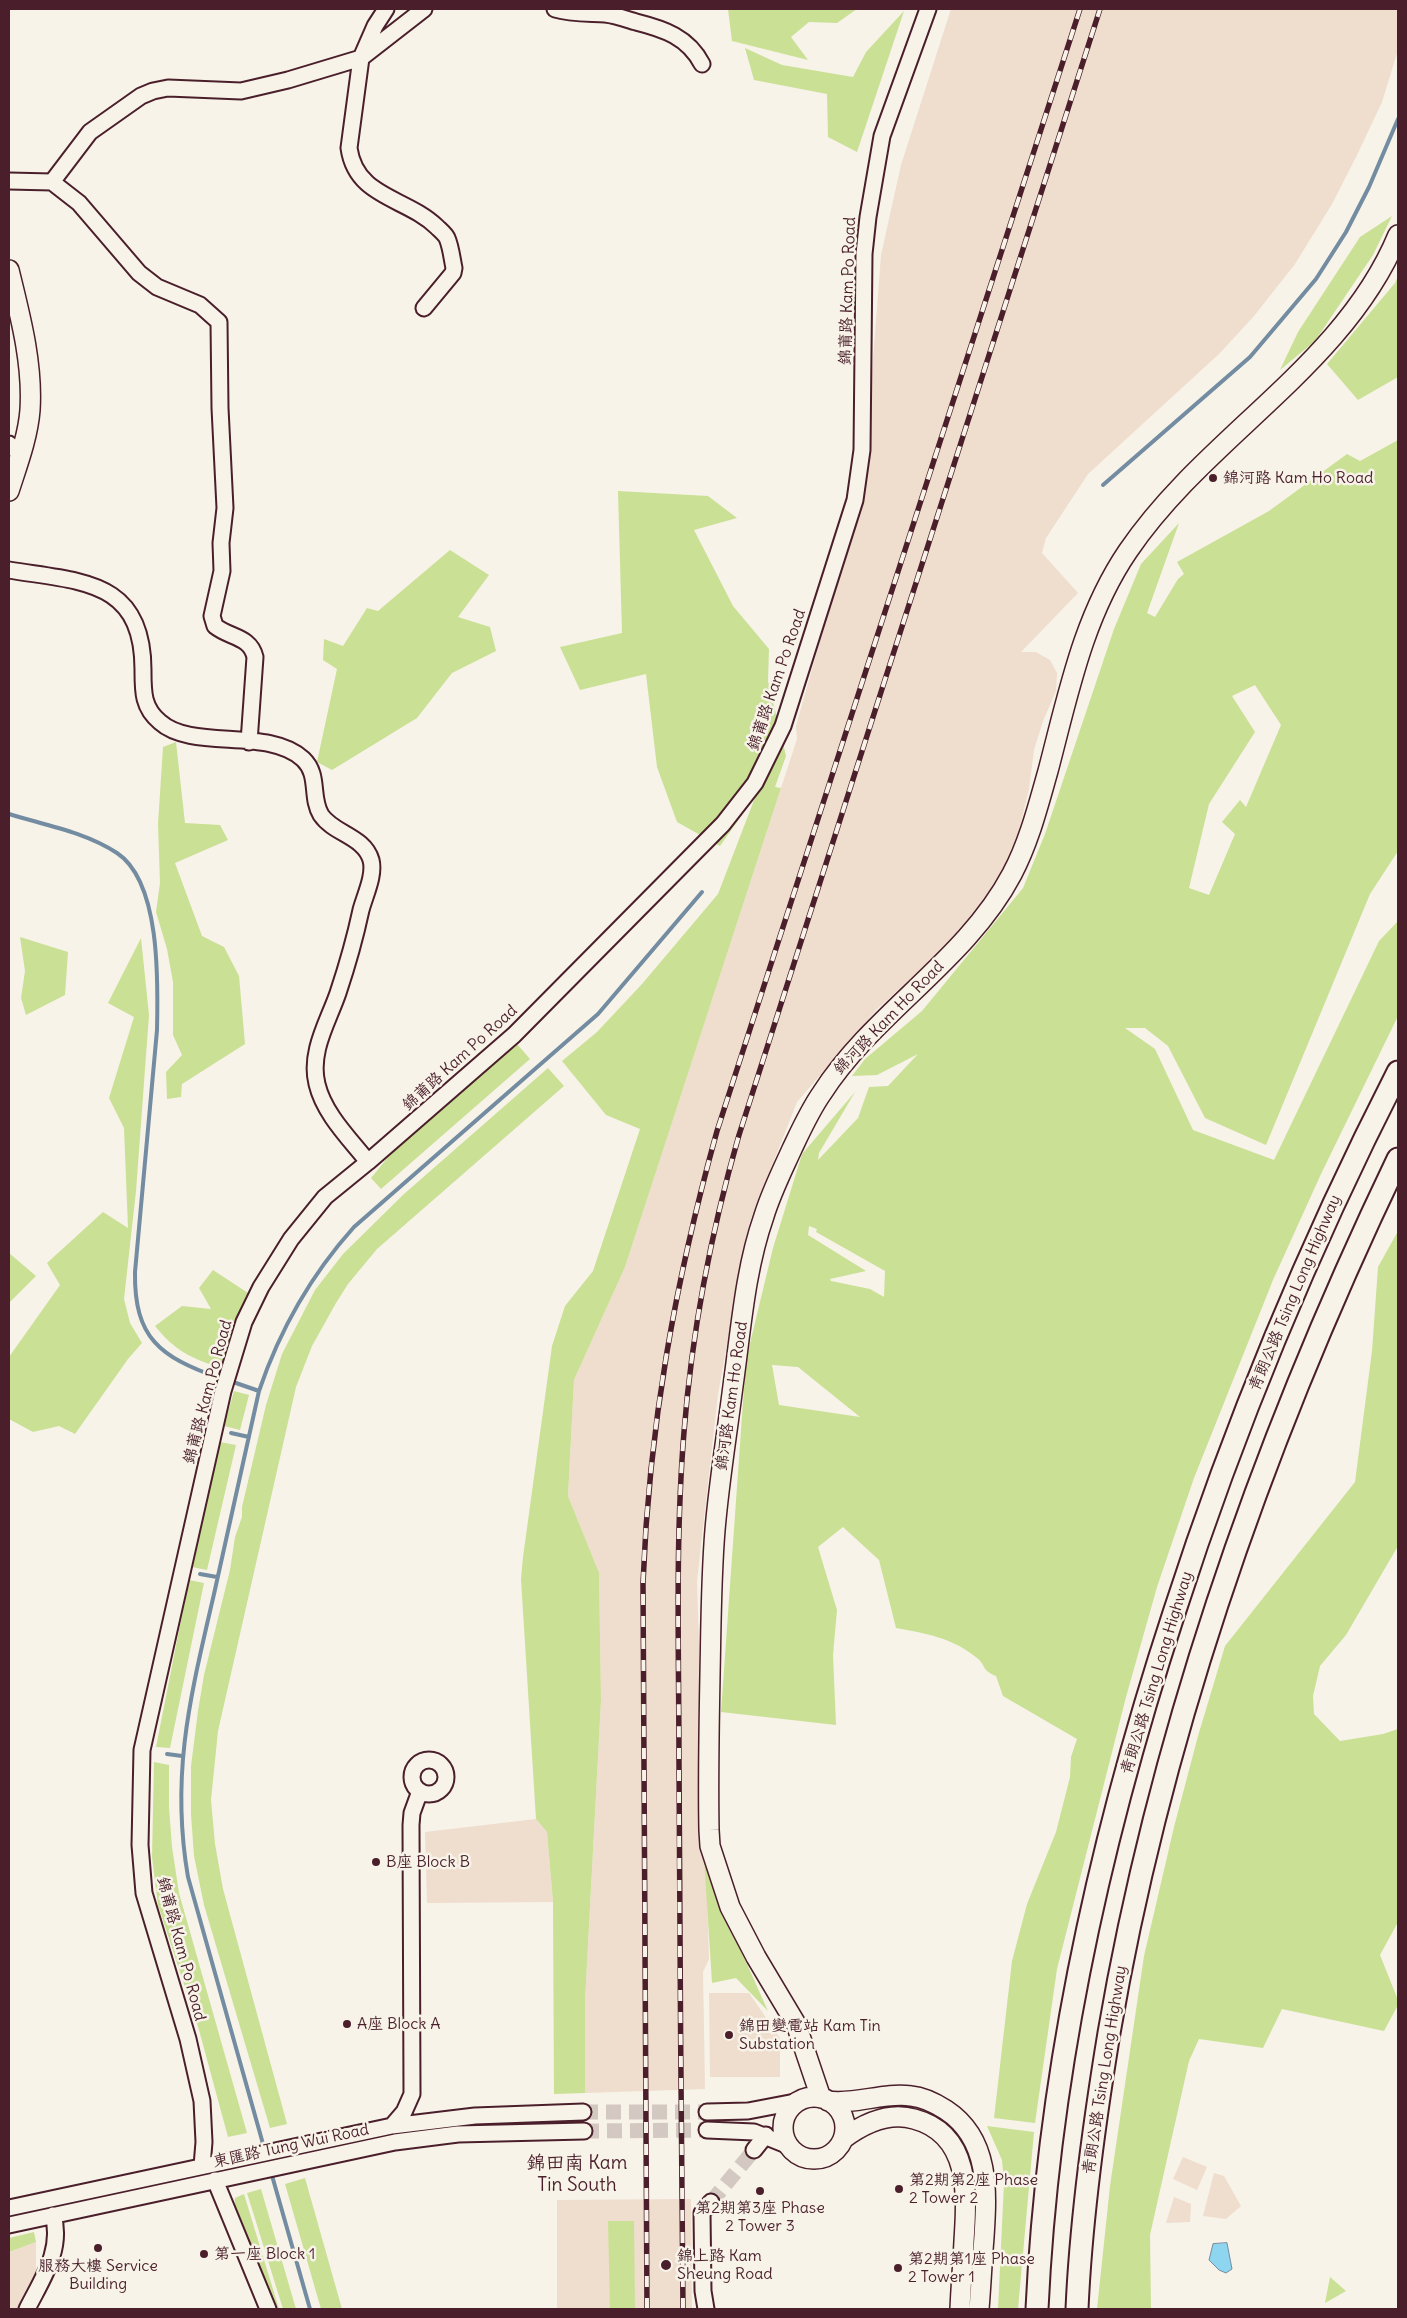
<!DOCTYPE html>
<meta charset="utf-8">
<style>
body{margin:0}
#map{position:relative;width:1407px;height:2318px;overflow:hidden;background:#f7f3e8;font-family:Delius,sans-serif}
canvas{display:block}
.frame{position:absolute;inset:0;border:10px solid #4a1f2b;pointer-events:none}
</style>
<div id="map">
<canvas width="1407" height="2318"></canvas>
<div class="frame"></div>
</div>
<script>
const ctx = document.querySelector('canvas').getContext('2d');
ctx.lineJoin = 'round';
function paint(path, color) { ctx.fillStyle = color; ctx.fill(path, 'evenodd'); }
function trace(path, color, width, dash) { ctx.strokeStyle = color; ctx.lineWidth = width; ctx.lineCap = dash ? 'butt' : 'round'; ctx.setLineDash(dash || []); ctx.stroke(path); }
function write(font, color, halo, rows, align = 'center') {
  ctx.font = font + ' Delius,"LXGW WenKai TC",sans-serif'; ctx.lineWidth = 5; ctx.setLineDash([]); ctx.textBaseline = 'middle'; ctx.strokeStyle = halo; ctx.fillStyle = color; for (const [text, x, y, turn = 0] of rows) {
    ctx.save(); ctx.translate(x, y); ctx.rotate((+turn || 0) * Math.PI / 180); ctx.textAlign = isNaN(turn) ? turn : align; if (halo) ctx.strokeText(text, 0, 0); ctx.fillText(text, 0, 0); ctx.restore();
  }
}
paint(new Path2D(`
 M951 9H1398V50L1382 102 1358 153 1332 204 1295 264 1254 316 1220 353 1088 474 1046 538 1042 553 1078 593 1021 652H1036L1050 660 1057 673 1056 691 1043 721 1034 750 1029 789 1019 830 1005 865 985 900 959 935 877 1009 797 1102 749 1224 718 1394 697 1581 709 1959 703 1972 705 2089 585 2093V2001L601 1700 599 1574 568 1496 574 1380 625 1267 797 739 796 726 827 616 862 504 881 255 901 165Z
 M536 1819 547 1832 553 1902 427 1903 425 1832Z
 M709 1993H749L780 2038V2077H710Z
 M1183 2157 1207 2167 1197 2190 1173 2179Z
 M1214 2173 1224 2176 1241 2206 1226 2219 1203 2216Z
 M1174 2197 1191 2204 1190 2222 1166 2223Z
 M691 2199 692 2309H557V2200Z
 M36 2242V2270L22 2309H9V2252Z`), '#efddcd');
paint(new Path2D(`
 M728 9H857L837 23 809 22 791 37 808 60 732 41Z
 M904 11 857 152 828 137 827 94 754 80 745 48 782 65 853 77 866 52Z
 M1392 216 1373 255 1315 341 1280 370 1298 332 1360 237Z
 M1398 276V377L1358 400 1327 364 1395 283Z
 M1398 440V851L1370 894 1266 1145 1205 1118 1168 1046 1145 1028H1125L1155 1049 1193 1130 1274 1160 1379 941 1398 921V1016L1321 1174 1273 1280 1194 1478 1157 1587 1126 1697 1057 1969 1035 2123 994 2118 1012 1961 1027 1904 1056 1832 1070 1777 1071 1757 1077 1739 1003 1696 996 1676C981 1670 986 1665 977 1658 953 1638 925 1633 896 1628L879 1560 843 1527 818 1547 837 1610 833 1655 836 1725 721 1712 746 1360 773 1248 802 1154 855 1092 819 1153 818 1160 858 1118 869 1087 888 1086 918 1054 877 1075 852 1076 865 1059 922 1011 1023 888 1045 834 1114 629 1141 564 1179 523 1147 613 1155 617 1178 579 1184 574 1177 562 1269 511 1347 454 1360 461ZM1255 685 1281 725 1246 807 1240 800 1222 822 1235 834 1209 895 1189 888 1209 804 1255 732 1232 696ZM809 1226 817 1229 816 1232 885 1271 884 1297 870 1289 831 1281 830 1279 866 1271 808 1235ZM772 1365 798 1367 860 1417 779 1405Z
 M618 491 708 496 737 518 694 530 733 606 769 649 768 681 786 756 775 787 781 788 625 1267 574 1380 568 1496 599 1573 601 1700 585 2001V2093L554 2094 553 1902 547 1832 536 1819 521 1579 523 1557 552 1346 565 1306 593 1271 640 1129 606 1115 562 1061 597 1032 642 984 718 894 756 795 720 846 677 822 657 767 646 674 580 690 560 647 622 633Z
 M450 550 489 575 458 617 490 627 496 651 452 673 417 718 332 770 317 762 337 669 323 660 324 639 343 646 367 608 378 611Z
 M176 742 185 823 220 825 228 840 175 863 202 936 224 947 239 976 245 1044 182 1084 181 1097 167 1099 166 1072 182 1055 173 1035V982L167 949 156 912 160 883 158 824 163 747Z
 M20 937 68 952 65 995 26 1015 21 998 25 971Z
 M141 938 149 1015 136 1191 124 1299 130 1323 142 1343 128 1359 75 1434 59 1426 33 1432 9 1419V1357L60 1285 47 1263 103 1212 128 1228 124 1128 109 1098 134 1017 108 1003Z
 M517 1044 530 1059 381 1189 371 1178 394 1150Z
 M548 1068 564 1086 377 1249 348 1284 336 1303 312 1346 296 1387 218 1731 211 1800 215 1844 223 1889 287 2124 270 2128 204 1905 194 1856 191 1814V1766L198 1711 204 1675 230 1570 235 1537 242 1517V1507L266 1405 282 1354 315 1290 343 1254 404 1194Z
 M1398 1231V1546L1346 1635 1320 1666 1313 1696 1314 1714 1340 1741 1383 1734 1398 1729V1922L1380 1955 1398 2000V2005L1384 2031 1282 2009 1263 2048 1199 2039 1189 2061 1150 2235 1151 2309H1097L1110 2186 1144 1956 1174 1827 1198 1736 1225 1646 1355 1482 1372 1351 1378 1267Z
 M9 1253 36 1276 9 1303Z
 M213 1270 251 1295 221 1368C192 1359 174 1350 155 1326L182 1306 211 1309 199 1288Z
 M234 1391 249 1395 240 1430 224 1426Z
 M220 1442 236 1445 207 1570 192 1567Z
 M189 1580 204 1583 170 1748 156 1747Z
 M154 1762 169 1765V1807L172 1847 179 1893 247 2133 228 2137 199 2030 158 1905 152 1857Z
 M703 1842 720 1904 768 2011 736 1978 712 1983Z
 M987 2126 1034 2132 1018 2309H998L1004 2183 1002 2160Z
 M305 2178 342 2309H321L285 2184Z
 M261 2189 296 2309H283L247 2193Z
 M244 2194 279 2309H275C267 2289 231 2216 235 2198Z
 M608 2221H634L635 2309H610Z
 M34 2232 36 2242 9 2252V2238Z
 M1330 2277 1346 2291 1325 2303Z`), '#cae095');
const water = new Path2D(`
 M1227 2243 1232 2269 1226 2273 1219 2270 1209 2260 1213 2244Z`);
paint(water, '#8ed5f0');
trace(water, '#738ca1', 1);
trace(new Path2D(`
 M1103 485 1250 357 1316 279 1346 232 1369 187 1398 119
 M9 814C45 825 85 832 117 853 161 882 158 983 157 1030L135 1272C134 1338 160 1357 219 1378
 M236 1383 259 1391
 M231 1433 249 1437
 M200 1574 217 1577
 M167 1754 182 1756
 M265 2151 188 1877C170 1773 191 1694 214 1594 229 1526 244 1458 259 1391 280 1329 310 1276 354 1227L598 1014 702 892
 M271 2172 310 2309`), '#738ca1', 4);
trace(new Path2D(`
 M583 2112H707
 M584 2131 707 2130
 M711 2202 754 2150`), '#d4c9c2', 15, [15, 8]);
const minor = new Path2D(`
 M386 9 375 26 361 58 349 148C356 198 406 197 437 227 440 230 445 234 447 238 451 247 452 259 454 268L453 273 424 308
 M555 9C571 14 589 13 605 14 615 15 626 19 636 22 664 29 688 37 702 64
 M9 181 52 182 90 132 141 96 153 91 168 88 241 91 288 80 361 58 424 9
 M52 182 79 203 139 273 157 287 200 305 219 322 220 408 225 508 221 543 222 571 212 616 215 626C230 638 250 636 255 657L249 742
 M9 444 20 454
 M9 570C81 582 144 579 143 672 143 692 143 708 160 722 192 751 269 727 303 759 320 775 310 797 321 815 334 834 364 836 371 860 375 875 365 895 361 910 355 938 347 966 338 993 328 1022 309 1052 317 1084 324 1114 350 1139 368 1162
 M412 1777a17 17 0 1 1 34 0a17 17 0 1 1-34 0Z
 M707 2112 748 2111 795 2102
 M392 2126 404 2112 412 2094 411 1825 412 1813 420 1791
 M707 2130 754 2132 789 2146
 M754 2150 766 2135
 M202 2166 204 2142 202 2101 188 2039 144 1893 140 1845 142 1750 223 1391 244 1322 261 1287 291 1239 325 1197 368 1162 514 1035 723 824 755 783 783 726 855 500 862 450 864 254 868 217 882 136 928 9
 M215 2180 268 2309
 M9 2208 392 2126 475 2116 583 2112
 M9 2225 395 2142 458 2134 584 2131
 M27 2309C42 2279 63 2250 53 2215
 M706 2309 703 2291 702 2213 711 2202`);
const major = new Path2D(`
 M9 270C20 315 33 363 30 410 28 437 17 466 9 491
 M783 2128a31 31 0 1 1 62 0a31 31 0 1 1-62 0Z
 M821 2098 796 2024 756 1957 730 1907 710 1846 709 1830C708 1778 709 1727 710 1675 711 1627 711 1578 715 1530 719 1482 727 1434 733 1386 741 1329 745 1270 764 1216 771 1193 782 1171 792 1149 801 1130 810 1110 822 1093 875 1011 966 961 1012 874 1029 842 1038 806 1048 771 1068 695 1083 617 1128 551 1206 436 1344 366 1398 235
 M828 2101C856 2105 883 2092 911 2096 923 2097 935 2103 946 2110 990 2139 987 2191 984 2237 982 2261 981 2285 979 2309
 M843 2139C863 2124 889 2112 914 2119 971 2134 967 2195 964 2241 963 2263 961 2286 960 2309`);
const highway = new Path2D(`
 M1037 2309C1048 2073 1100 1838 1174 1613 1234 1427 1309 1246 1398 1072
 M1077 2309C1081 2217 1094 2124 1109 2033 1161 1730 1265 1436 1398 1159`);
trace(minor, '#4a1f2b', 19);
trace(major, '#4a1f2b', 22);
trace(highway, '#4a1f2b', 25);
trace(minor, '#f7f3e8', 15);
trace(major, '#f7f3e8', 19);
trace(highway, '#f7f3e8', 21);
const rail = new Path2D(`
 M647 2309 643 1583C649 1426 675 1282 717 1131L1080 9
 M683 2309C682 2127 679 1946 679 1764 679 1654 675 1542 684 1432 692 1331 711 1232 739 1135L1100 9`);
trace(rail, '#4a1f2b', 5.5);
trace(rail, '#f7f3e8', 4, [11]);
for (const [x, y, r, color] of [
 [1213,478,5,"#4a1f2b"],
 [376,1862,5,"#4a1f2b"],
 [347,2024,5,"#4a1f2b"],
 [729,2035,5,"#4a1f2b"],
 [899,2189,5,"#4a1f2b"],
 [760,2191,5,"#4a1f2b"],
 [98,2248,5,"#4a1f2b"],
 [204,2254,5,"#4a1f2b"],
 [666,2265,6,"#4a1f2b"],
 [898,2268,5,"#4a1f2b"]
]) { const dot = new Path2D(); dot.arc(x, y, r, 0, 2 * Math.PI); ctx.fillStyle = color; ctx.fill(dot); trace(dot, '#f7f3e8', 2); }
write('16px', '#4a1f2b', '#f7f3e8', [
 ["錦莆路 Kam Po Road",848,291,-88],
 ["錦莆路 Kam Po Road",777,680,-71],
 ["錦河路 Kam Ho Road",889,1018,-46],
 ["錦莆路 Kam Po Road",460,1058,-42],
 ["青朗公路 Tsing Long Highway",1295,1293,-67],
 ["錦莆路 Kam Po Road",208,1392,-75],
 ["錦河路 Kam Ho Road",732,1396,-82],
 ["青朗公路 Tsing Long Highway",1157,1673,-73],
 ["錦莆路 Kam Po Road",181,1949,75],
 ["青朗公路 Tsing Long Highway",1105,2070,-81],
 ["東匯路 Tung Wui Road",291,2146,-12]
]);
write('16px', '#4a1f2b', '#f7f3e8', [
 ["錦河路 Kam Ho Road",1223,478],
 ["B座 Block B",386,1862],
 ["A座 Block A",357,2024],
 ["錦田變電站 Kam Tin",739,2026],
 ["Substation",739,2044],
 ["第2期第2座 Phase",909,2180],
 ["2 Tower 2",909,2198],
 ["第2期第3座 Phase",760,2208,"center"],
 ["2 Tower 3",760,2226,"center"],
 ["第一座 Block 1",214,2254],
 ["錦上路 Kam",677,2256],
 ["Sheung Road",677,2274],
 ["第2期第1座 Phase",908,2259],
 ["2 Tower 1",908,2277],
 ["服務大樓 Service",98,2266,"center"],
 ["Building",98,2284,"center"]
], 'left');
write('19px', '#4a1f2b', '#f7f3e8', [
 ["錦田南 Kam",577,2164],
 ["Tin South",577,2186]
]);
</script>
